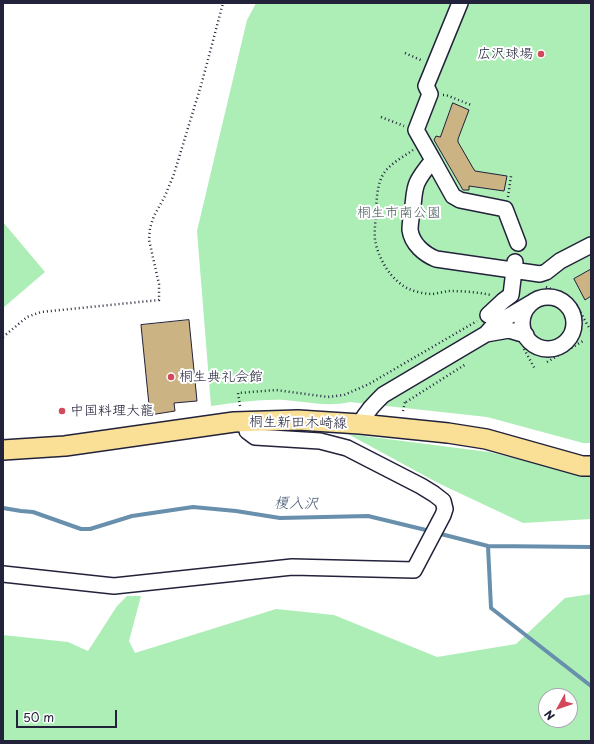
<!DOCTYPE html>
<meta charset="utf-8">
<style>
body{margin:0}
#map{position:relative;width:594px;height:744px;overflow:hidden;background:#fff;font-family:"Playpen Sans",sans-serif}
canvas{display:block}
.frame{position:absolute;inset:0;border:4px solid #22223b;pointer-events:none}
.north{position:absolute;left:538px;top:688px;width:40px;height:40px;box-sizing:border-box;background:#fff;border:1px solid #a7a7b1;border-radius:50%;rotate:230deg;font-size:11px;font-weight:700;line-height:16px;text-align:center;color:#22223b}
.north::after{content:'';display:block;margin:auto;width:14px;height:18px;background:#d1495b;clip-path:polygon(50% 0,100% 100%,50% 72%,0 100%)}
.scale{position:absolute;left:16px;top:710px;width:101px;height:18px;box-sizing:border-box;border:2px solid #22223b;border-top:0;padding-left:5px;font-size:12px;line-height:14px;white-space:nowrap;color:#22223b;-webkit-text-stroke:3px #fff;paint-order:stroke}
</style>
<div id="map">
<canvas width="594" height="744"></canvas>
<div class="frame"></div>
<div class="north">N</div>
<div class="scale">50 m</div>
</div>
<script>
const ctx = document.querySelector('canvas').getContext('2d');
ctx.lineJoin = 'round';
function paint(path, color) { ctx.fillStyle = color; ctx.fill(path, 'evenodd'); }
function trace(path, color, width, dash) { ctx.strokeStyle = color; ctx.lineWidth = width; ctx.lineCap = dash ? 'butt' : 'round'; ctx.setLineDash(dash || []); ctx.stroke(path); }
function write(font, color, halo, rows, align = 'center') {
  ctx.font = font + ' "Playpen Sans","Klee One",sans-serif'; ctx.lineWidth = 4; ctx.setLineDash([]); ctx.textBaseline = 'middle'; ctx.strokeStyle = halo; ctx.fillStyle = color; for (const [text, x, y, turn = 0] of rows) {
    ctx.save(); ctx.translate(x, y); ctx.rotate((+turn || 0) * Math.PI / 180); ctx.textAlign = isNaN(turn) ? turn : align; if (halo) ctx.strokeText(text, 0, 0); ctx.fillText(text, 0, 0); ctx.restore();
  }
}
paint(new Path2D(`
 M256 3H591V443H583L487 417 350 402C329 407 307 402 285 400 260 399 235 403 211 406L197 231 247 20Z
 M3 222 45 272 3 308Z
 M348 434 489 452 591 477V519L523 523 438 483Z
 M591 594V741H3V635L68 642 88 651 117 606 127 596H141L129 641 135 653 276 609 334 615 437 657 516 644 565 598ZM546 696H570V720H546Z`), '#adeeb7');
trace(new Path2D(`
 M3 508 21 511 33 512 81 529H90L116 521 132 516 193 507 236 511 280 518 368 516 430 531
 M437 533 488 546 591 547
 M488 546 491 608 591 686`), '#6890ac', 4);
const building = new Path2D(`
 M453 103 469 110 458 139V142L473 168 475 171 507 176 504 191 469 186V190H463L434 140 436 136 440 137Z
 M590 270 591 272V296L585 300 574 279Z
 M189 320 197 401 174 403 175 411 150 415 141 325Z`);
paint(building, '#ccb383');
trace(building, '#22223b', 1);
const minor = new Path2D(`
 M460 3 426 86 430 94 416 130 433 160C428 166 420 176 417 183 414 190 414 198 413 205 412 213 410 222 410 230 412 244 424 254 436 259L540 274 546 272 560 261 591 245
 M433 160 453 196 460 200 505 209 518 243
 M522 323a26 26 0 1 1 52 0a26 26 0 1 1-52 0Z
 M488 315 503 301 511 295 515 262
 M486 334 509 330 526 335
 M360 424C366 412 374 404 383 395L486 334 494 325 531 303
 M3 574 114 586 292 567 414 570 443 515 445 509 443 501 434 494 421 486 347 448 320 441 255 437 247 431 246 422`);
const major = new Path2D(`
 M3 450 65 446 234 422 298 420 360 424 448 433 486 439 582 466H591`);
trace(minor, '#22223b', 18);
trace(major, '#22223b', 22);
trace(new Path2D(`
 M405 53 423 61
 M443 95H446L471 105
 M381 117 404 126
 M413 150C403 157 391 163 384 173 377 184 377 197 376 209 376 219 374 230 375 240 378 258 391 281 409 289 416 292 425 294 433 294 438 293 443 292 448 291 462 291 477 292 491 295
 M508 197 511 176
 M546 287C553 290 561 292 567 296 579 304 583 320 591 330
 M3 337 27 317 41 312 159 300V284L149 240 150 228 154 216 165 196 174 174 202 82 223 3
 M524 349 535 369
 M547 362 583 341
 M406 402 466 364
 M240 406 238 393 276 390 328 397 344 395 369 384 477 321
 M403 411 405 402`), '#22223b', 2.5, [1, 3]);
trace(minor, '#fff', 15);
trace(major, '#fadf96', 19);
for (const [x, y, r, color] of [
 [541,54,4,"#d1495b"],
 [171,377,4,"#d1495b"],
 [62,411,4,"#d1495b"]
]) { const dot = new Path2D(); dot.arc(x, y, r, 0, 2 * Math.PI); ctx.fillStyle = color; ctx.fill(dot); trace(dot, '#fff', 1.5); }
write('14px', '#22223b', '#fff', [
 ["広沢球場",533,54,"right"],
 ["桐生典礼会館",179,377],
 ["中国料理大龍",70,411]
], 'left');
write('14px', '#4c5f60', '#fff', [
 ["桐生市南公園",399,213]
]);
write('14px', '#22223b', '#fff', [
 ["桐生新田木崎線",298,423,1]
]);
write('italic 15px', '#455974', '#fff', [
 ["榎入沢",296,504,1]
]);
</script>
